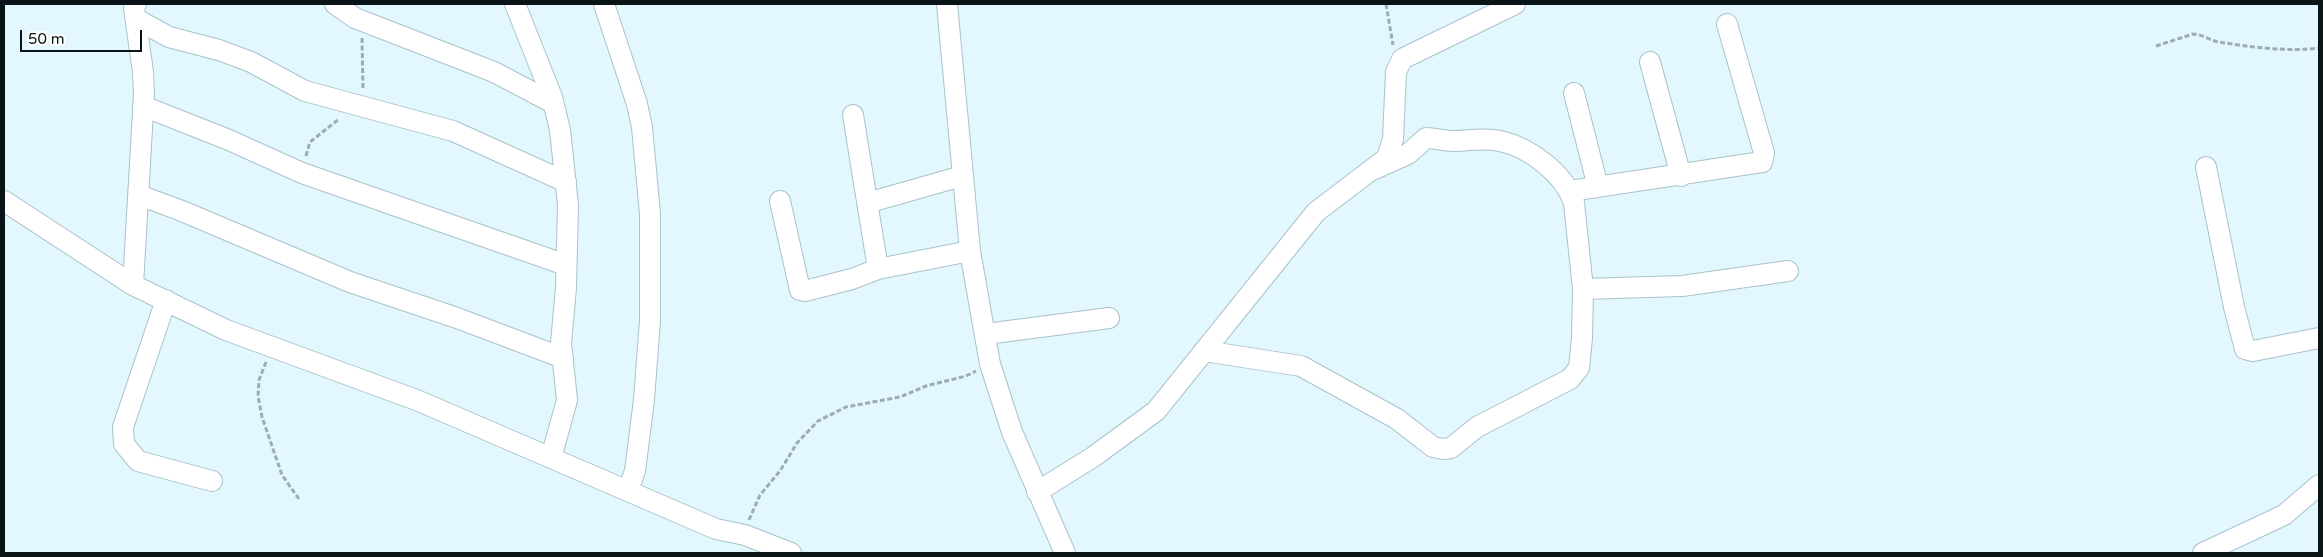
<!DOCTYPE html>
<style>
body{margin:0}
#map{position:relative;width:2323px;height:557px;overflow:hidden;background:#e3f7fe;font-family:"Varela Round",sans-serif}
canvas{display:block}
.frame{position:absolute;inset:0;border:5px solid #0a1316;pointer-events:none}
.scale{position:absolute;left:20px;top:30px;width:122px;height:22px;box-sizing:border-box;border:2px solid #0a1316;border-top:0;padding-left:6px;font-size:15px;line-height:18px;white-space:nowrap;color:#0a1316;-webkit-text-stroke:4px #fff;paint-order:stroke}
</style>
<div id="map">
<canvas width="2323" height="557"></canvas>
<div class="frame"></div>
<div class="scale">50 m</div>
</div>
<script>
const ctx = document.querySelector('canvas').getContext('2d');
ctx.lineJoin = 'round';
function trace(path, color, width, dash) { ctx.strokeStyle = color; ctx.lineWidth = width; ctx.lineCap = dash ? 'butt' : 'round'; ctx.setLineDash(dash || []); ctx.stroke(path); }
const minor = new Path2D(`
 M335 4 355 18 494 72 553 103
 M515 4 552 97 560 130 568 205 566 288 561 343 567 400 551 458
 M604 4 637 104 642 127 650 214V320L644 400 635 471 628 490
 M947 4 970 251 990 364 1012 432 1065 553
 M136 19 169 37 219 50 251 62 305 91 453 131 566 182
 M1650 62 1681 176
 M1574 93 1598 187
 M143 106 229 140 302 173 566 265
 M853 115 878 269
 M2206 167 2234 307 2245 349 2253 351 2319 338
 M1570 191 1762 162 1764 153 1727 24
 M139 195 182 211 350 282 457 318 563 358
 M4 201 133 285 226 330 419 401 716 529 745 535 791 553
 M780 201 800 290 805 291 852 279 878 269 970 251
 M867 203 962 176
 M133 285 144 94 143 72 134 8 136 4
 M1583 289 1682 286 1788 271
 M166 300 123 427 124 444 138 461 212 481
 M986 334 1109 318
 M1204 351 1301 366 1397 419 1433 447 1443 449 1451 448 1477 427 1570 379 1579 368 1582 338 1583 289 1574 203C1565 174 1529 147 1500 141 1485 137 1468 141 1453 141 1444 141 1435 138 1426 138L1408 154 1375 169
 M1037 492 1093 457 1156 411 1316 212 1387 158 1393 139 1396 72 1402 59 1515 4
 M2203 553 2284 515 2319 485`);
trace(minor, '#aac2cb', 22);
trace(new Path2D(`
 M1386 4 1393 45
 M362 38 363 89
 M2156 46 2193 34C2203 34 2210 41 2219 42 2250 47 2287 52 2319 48
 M306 156 310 142 339 119
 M266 362 259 380 258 396 262 417 282 475 299 499
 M749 520 760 495 780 471 797 443 818 421 846 407 900 397 926 386 966 376 976 371`), '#9cadb3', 3, [5, 2.5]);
trace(minor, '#fff', 20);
</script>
